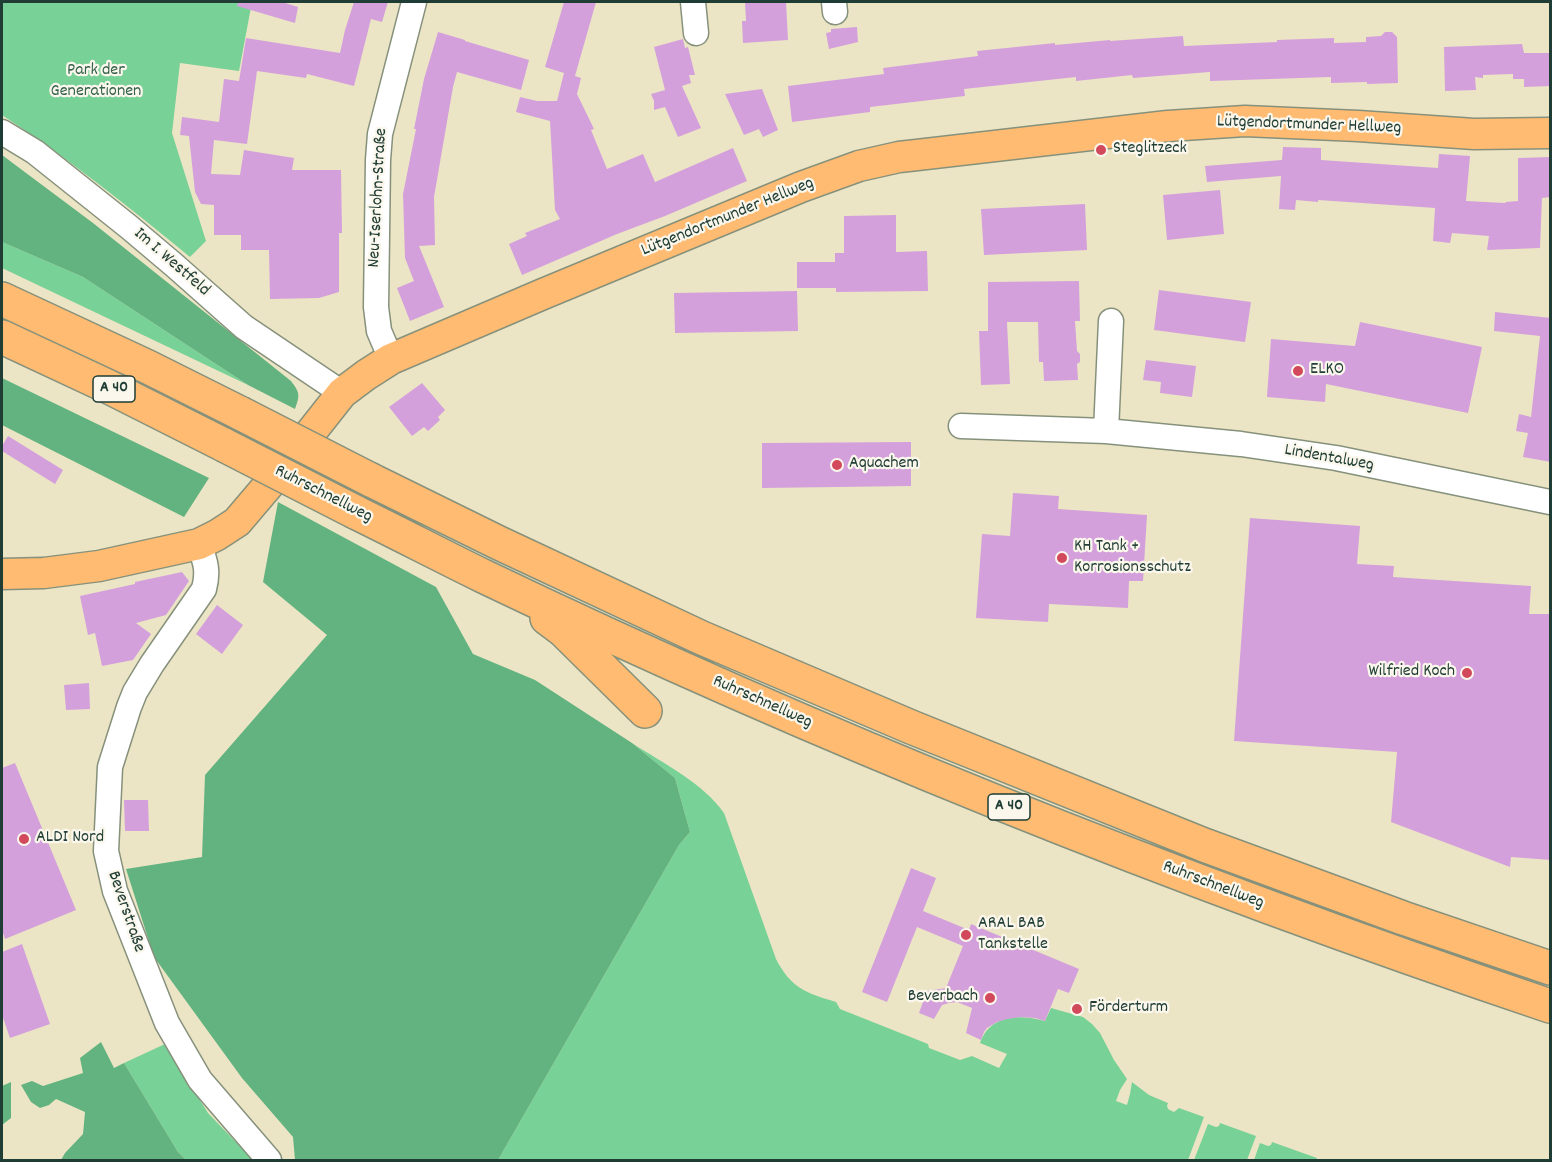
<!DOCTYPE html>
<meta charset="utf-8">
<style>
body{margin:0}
#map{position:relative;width:1552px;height:1162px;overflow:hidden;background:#ece5c5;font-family:Dekko,sans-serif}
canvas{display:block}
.frame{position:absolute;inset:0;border:3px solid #1f3d34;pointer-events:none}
</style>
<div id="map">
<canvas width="1552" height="1162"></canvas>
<div class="frame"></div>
</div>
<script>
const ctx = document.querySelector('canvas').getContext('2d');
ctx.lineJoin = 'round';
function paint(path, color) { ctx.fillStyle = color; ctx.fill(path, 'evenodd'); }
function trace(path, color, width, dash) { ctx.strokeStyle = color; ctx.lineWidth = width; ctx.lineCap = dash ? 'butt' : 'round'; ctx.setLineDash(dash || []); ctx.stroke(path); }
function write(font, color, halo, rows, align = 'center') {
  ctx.font = font + ' Dekko,sans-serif'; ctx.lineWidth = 4.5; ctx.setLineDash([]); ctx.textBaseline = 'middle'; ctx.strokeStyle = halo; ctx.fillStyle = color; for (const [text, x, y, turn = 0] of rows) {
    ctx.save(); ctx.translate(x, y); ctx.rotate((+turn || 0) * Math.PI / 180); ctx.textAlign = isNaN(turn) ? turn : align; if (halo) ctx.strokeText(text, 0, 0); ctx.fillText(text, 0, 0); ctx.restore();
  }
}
paint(new Path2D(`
 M2 2H252L239 71 180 63 172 133 206 241 190 257C129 207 68 158 2 115Z
 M2 242 83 277 248 385 2 268Z
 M632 743C664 764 702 782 724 813L776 959C791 988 806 993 836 1002L840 1009 928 1044 929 1048 960 1060 972 1056 999 1068 1007 1054 980 1043C990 1014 1020 1014 1045 1021L1051 1008 1083 1017 1092 1024 1100 1033 1114 1060 1127 1079 1120 1090 1116 1101 1127 1105 1130 1094 1132 1082 1149 1095 1168 1103 1167 1106 1168 1109 1174 1112 1179 1108 1204 1117 1188 1160H498L679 845 690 832 675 778Z
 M165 1044 208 1113 253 1160H186L178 1152 124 1063Z
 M1220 1123 1256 1136 1247 1160H1194L1208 1124 1216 1127 1219 1126Z
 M1272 1142 1317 1158 1316 1160H1254L1260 1143 1268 1146 1271 1145Z`), '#78d197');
paint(new Path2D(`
 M2 155 93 223 291 381C300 393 300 395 295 409L248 385 83 277 2 242Z
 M2 378 209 478 184 517 2 425Z
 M278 502 436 587 473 654 535 680 632 743 675 778 690 832 679 845 498 1160H295L293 1137 242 1078 154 957 126 869 202 857 205 775 327 635 263 582Z
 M101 1042 114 1068 124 1063 178 1152 186 1160H61L65 1153 83 1134 85 1112 56 1099 49 1105 40 1108 31 1102 21 1085 32 1081 43 1086 83 1073 80 1058Z
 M11 1082V1118L2 1125V1086Z`), '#62b380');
paint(new Path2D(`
 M238 2H282L298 7 295 23 237 6Z
 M354 2H388L382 22 371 19 354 86 307 74 306 78 257 71 247 144 214 140 211 174 240 175 244 150 294 158 292 170H341L342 233H339V292L319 298 270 299 269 250H241V235H214V205L201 204 195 192 189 136 180 135 182 117 219 122 224 79 239 81 246 38 340 53 345 30Z
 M564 2H596L575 76 581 78 577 94 594 129 591 130 607 169 643 154 655 182 733 148 747 181 665 216 617 234 522 275 509 244 527 236 525 233 560 219 555 210 550 121 516 112 520 97 537 101H557L564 73 545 67Z
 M745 2H786L788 40 743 43 742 21H746Z
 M857 27 858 42 829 49 826 33 831 32V29Z
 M438 32 465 40V41L529 60 521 90 457 72 453 87 434 197 435 245 419 246 444 307 410 321 397 288 414 281 405 258 403 194 416 129H414L424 79Z
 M1385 32H1392L1397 37 1398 83 1367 84V82L1331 83V77L1210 81V72L1133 78 1132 75 1076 81V77L964 89 965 96 870 107V112L792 122 788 86 884 74 883 68 978 56 977 51 1055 43V45L1110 40V41L1183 36 1184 46 1277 42V40L1334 38V43L1366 42V37L1381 36Z
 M683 39 685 48 688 47 695 75H689L691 83 682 86 701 128 678 137 665 107 654 110V101L651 94 665 90 654 47Z
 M1522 44 1524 53H1551V86L1524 87V79H1513V74L1483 75V78L1475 77 1476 90 1445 91 1444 47Z
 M762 89 778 130 763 137 759 129 744 135 725 94Z
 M1283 147 1321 148V160L1438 168 1439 154 1470 156 1466 201 1505 203 1506 202 1518 201V158L1551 157V197L1542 198 1540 248 1487 250 1489 236 1452 233 1450 243 1433 241 1435 208 1318 200V202L1296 200 1295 210 1279 209 1281 176 1207 182 1205 166 1282 160Z
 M1220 190 1224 234 1167 240 1163 195Z
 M1085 204 1087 250 984 255 981 209Z
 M896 215V252L927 251 928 291 836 292V288H797V262H835V253H844V216Z
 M1079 281 1080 321H1075L1077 351 1080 354V362L1077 364 1078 380 1044 381 1043 362H1039L1038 322H1007L1010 384 981 385 979 331H988V282Z
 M1159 290 1251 302 1245 342 1154 330Z
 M797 291 798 331 675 333 674 293Z
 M1495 312 1551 318V462L1523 457 1528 433 1516 431 1519 414 1531 417 1540 336 1494 331Z
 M1360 322 1482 347 1468 413 1326 384 1325 402 1267 397 1271 339 1355 346Z
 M1146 360 1196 366 1192 397 1160 393 1161 382 1143 380Z
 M422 383 445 410 438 417 440 420 428 431 424 427 412 436 389 407Z
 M8 436 63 470 55 484 2 451V446Z
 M911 442V486L762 488V443Z
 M1013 493 1059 496 1058 509 1147 515 1143 581H1129L1128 608 1049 604 1048 622 976 618 982 534 1010 536Z
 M1250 518 1360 526 1357 564 1394 566 1393 577 1531 586 1529 614H1551V860L1511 857 1510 867 1391 822 1397 752 1234 741Z
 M182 572 189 581 166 615 136 623 151 634 133 660 102 666 95 633 88 635 80 596 135 584V582Z
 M217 605 243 625 222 654 196 634Z
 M89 683 90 709 66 710 64 685Z
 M15 763 76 910 5 939 2 930V768Z
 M124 800H148L149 831H125Z
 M911 868 936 878 923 911 969 930 971 924 1079 969 1069 993 1058 989 1045 1021 1035 1018 1021 1017 1007 1019 997 1022 987 1028 984 1032 981 1040 966 1033 972 1008 957 1002 949 1003 942 1005 934 1019 919 1013 927 991 946 988 963 946 917 927 887 1002 862 992Z
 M22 944 50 1024 10 1038 2 1015V952Z`), '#d3a0dc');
const minor = new Path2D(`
 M693 2 696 33
 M834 2 835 12
 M2 132 35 152 129 227 174 265 244 327 342 393
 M391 359 379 331 376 307 378 160 380 134 414 2
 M961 426 1106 431 1241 444 1336 458 1550 502
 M1106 431 1111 321
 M199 544C205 561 209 570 204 589L152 664 135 692 129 707 110 767 106 851 115 891 167 1023 200 1080 269 1160`);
const major = new Path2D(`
 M2 574 44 573 99 566 199 544 217 535 237 522 282 469 342 393 366 375 391 359 543 294 801 187 859 166 899 157 917 155 1168 126 1245 121 1358 126 1474 134 1550 133`);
const highway = new Path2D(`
 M2 299 148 367 240 413
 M2 337 109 387 224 445
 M371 480 499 543 702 638 911 727 1204 845 1403 918 1550 968
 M355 512C398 533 440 555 483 576 829 742 1187 884 1550 1006
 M547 618 563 630 645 711`);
trace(minor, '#86917c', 27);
trace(major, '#86917c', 33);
trace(highway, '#86917c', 36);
trace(minor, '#fff', 24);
trace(major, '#ffbb71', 30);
trace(highway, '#ffbb71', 33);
const highwayBridge = new Path2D(`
 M240 413 371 480
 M224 445 355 512`);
trace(highwayBridge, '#86917c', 36, []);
trace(highwayBridge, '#ffbb71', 33);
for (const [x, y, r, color] of [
 [1101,150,6,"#d1495b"],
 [1298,371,6,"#d1495b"],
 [837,465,6,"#d1495b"],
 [1062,558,6,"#d1495b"],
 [1467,673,6,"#d1495b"],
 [24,839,6,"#d1495b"],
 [966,935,6,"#d1495b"],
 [990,998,6,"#d1495b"],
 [1077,1009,6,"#d1495b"]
]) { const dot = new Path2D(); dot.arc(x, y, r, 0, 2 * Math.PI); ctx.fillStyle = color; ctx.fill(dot); trace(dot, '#fbf7ec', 2); }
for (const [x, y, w] of [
 [114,389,42],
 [1009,807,42]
]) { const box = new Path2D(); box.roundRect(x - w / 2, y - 13, w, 26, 4.5); ctx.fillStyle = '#fbf7ec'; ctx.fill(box); trace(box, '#1f3d34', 1.5); }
write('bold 16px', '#1f3d34', null, [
 ["A 40",114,389],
 ["A 40",1009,807]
]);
write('18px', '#35624d', '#fbf7ec', [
 ["Park der",96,72],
 ["Generationen",96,93]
]);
write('18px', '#1f3d34', '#fbf7ec', [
 ["Lütgendortmunder Hellweg",1309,126,2],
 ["Neu-Iserlohn-Straße",379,198,-87],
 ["Lütgendortmunder Hellweg",728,218,-22],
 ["Im I. Westfeld",171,263,41],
 ["Lindentalweg",1329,459,10],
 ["Ruhrschnellweg",323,495,27],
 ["Ruhrschnellweg",762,703,24],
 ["Ruhrschnellweg",1213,886,21],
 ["Beverstraße",125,912,71]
]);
write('18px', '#1f3d34', '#fbf7ec', [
 ["Steglitzeck",1113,150],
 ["ELKO",1310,371],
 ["Aquachem",849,465],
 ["KH Tank +",1074,548],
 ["Korrosionsschutz",1074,569],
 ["Wilfried Koch",1455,673,"right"],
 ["ALDI Nord",36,839],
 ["ARAL BAB",978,925],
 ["Tankstelle",978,946],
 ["Beverbach",978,998,"right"],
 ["Förderturm",1089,1009]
], 'left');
</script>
